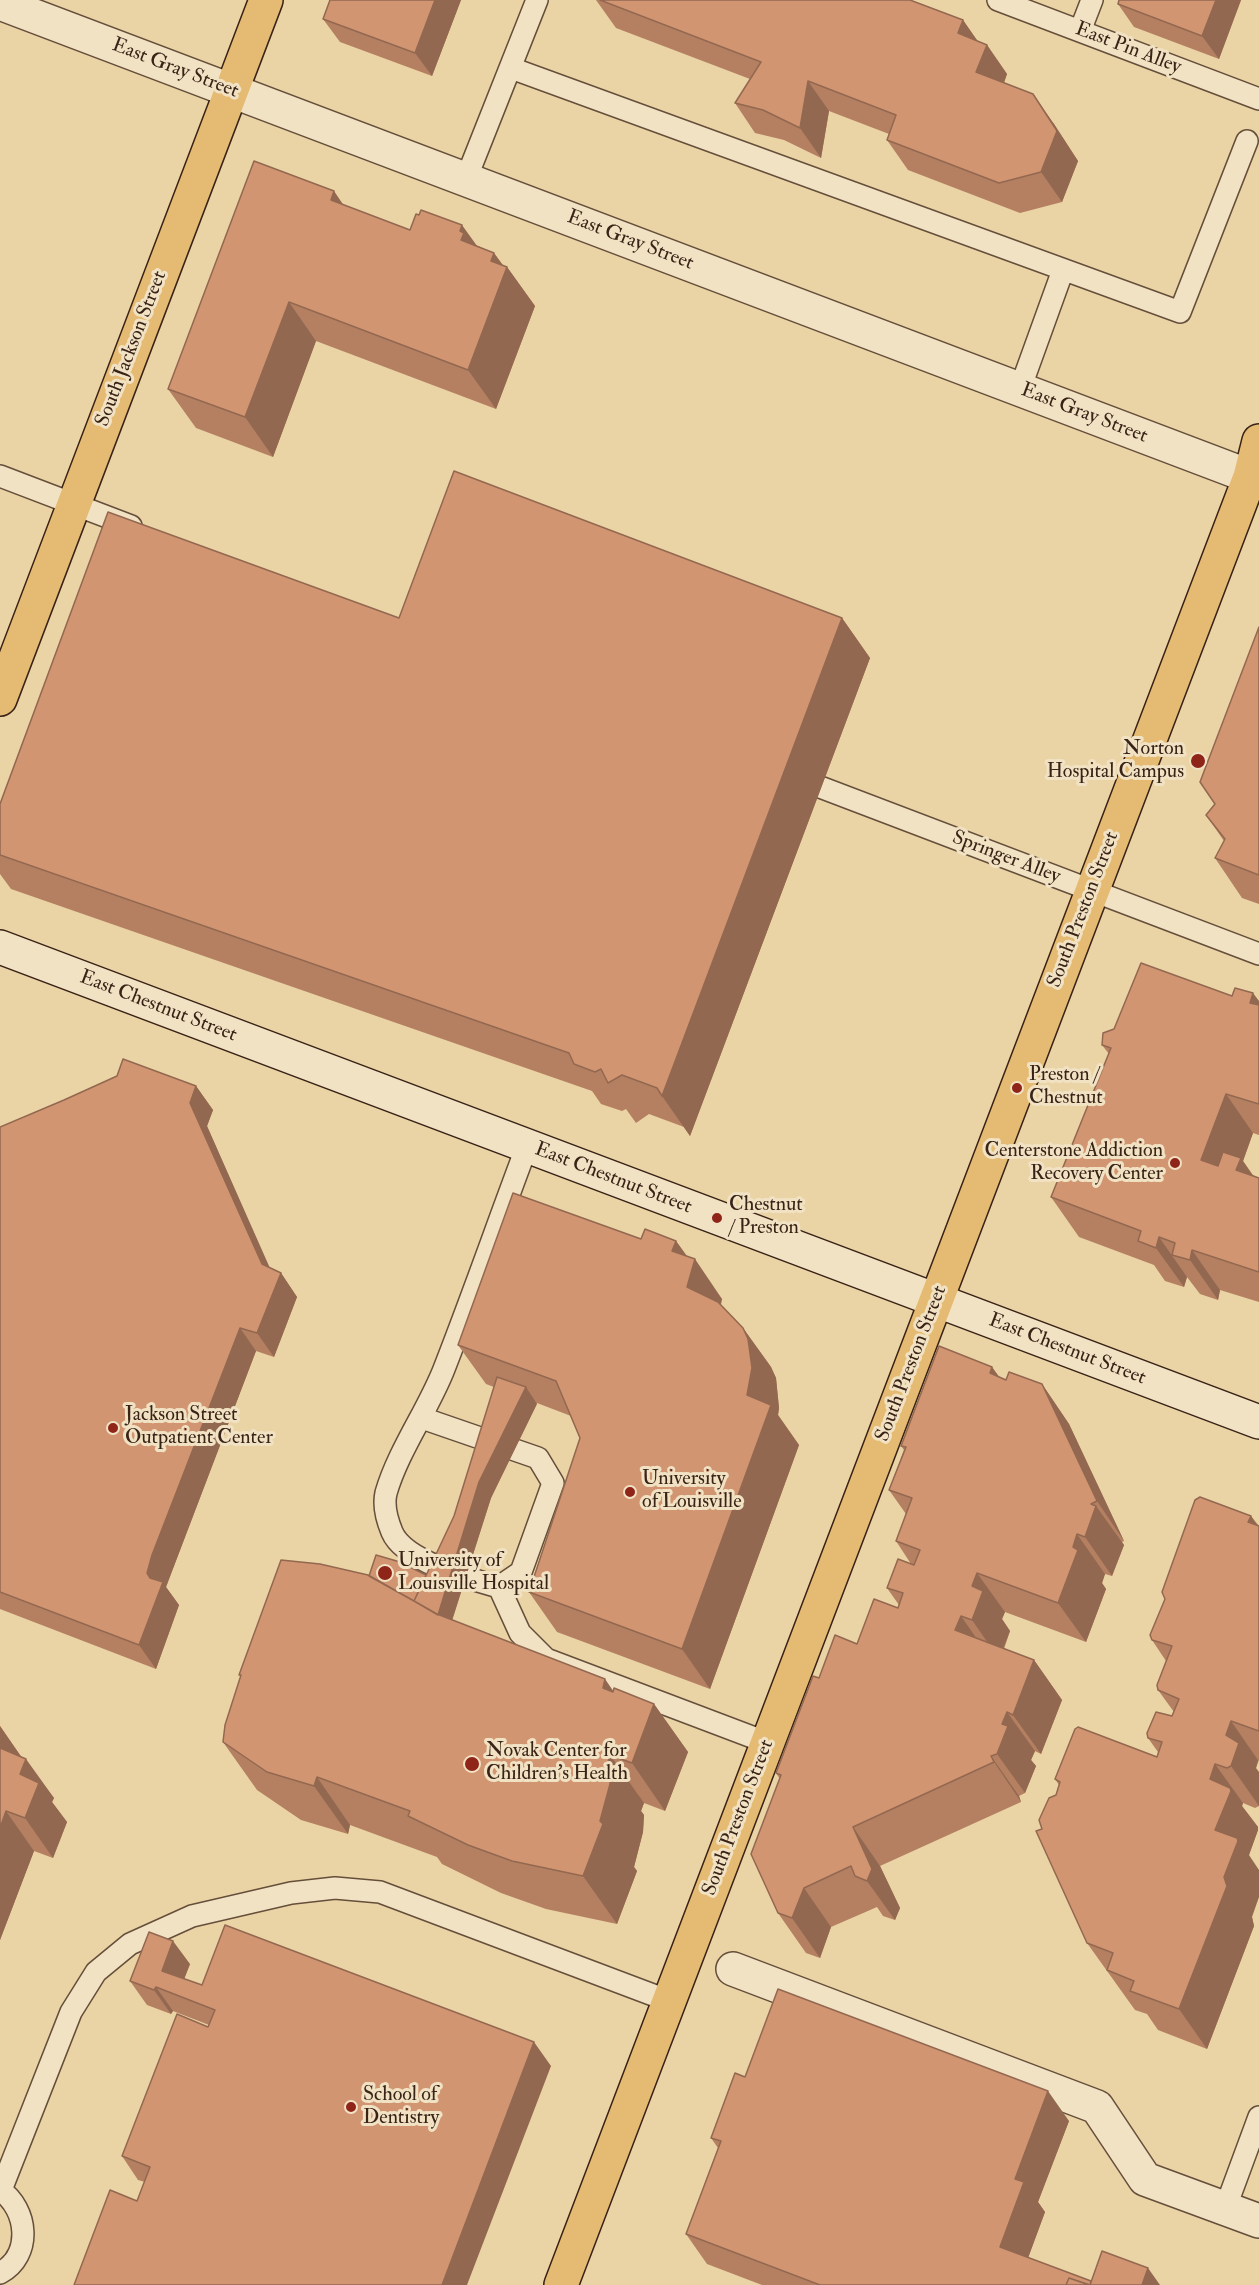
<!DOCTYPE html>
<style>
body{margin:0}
canvas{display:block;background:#ead3a4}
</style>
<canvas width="1259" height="2285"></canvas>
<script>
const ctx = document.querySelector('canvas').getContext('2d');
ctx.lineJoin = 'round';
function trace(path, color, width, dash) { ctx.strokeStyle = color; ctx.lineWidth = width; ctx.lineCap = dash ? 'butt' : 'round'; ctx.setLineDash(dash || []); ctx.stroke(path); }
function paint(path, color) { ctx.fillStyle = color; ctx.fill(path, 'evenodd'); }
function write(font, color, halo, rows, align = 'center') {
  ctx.font = font + ' "IM FELL Double Pica",serif'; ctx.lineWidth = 6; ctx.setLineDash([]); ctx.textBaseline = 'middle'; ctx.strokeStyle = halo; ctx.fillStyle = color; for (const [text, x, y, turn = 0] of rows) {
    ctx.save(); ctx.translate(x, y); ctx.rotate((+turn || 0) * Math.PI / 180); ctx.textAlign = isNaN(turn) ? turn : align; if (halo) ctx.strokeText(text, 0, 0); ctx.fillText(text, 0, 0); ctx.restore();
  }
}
const lane = new Path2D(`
 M998 0 1259 99
 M1080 31 1092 0
 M511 68 1180 312 1247 141
 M466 179 537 0
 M1020 389 1063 270
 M0 476 131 526
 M820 787 1259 954
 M422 1418 538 1458 553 1483 521 1572 499 1587C470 1579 404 1561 392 1532 387 1520 383 1506 386 1493 398 1451 428 1410 444 1369 473 1295 499 1220 527 1146
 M499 1587 520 1633 546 1659 768 1743
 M0 2190C28 2209 33 2255 0 2273
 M1 2190 71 2012 96 1972 130 1944 192 1916 291 1893 335 1888 380 1892 669 2001
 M1225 2209 1259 2117`);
const street = new Path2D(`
 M0 3 1259 480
 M733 1969 1097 2107 1145 2179 1259 2221`);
const secondary = new Path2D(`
 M0 947 1259 1422`);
const primary = new Path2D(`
 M0 699 266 0
 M561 2285 1250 477 1259 441`);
trace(lane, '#654e3a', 24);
trace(street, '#654e3a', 36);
trace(secondary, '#392216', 36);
trace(primary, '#392216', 36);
trace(lane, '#f1e2c4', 21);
trace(street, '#f1e2c4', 33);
trace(secondary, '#f1e2c4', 33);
trace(primary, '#e5ba72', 33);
paint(new Path2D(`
 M330 0H461L432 76 340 42 323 19Z
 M596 0H910L963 20 977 41 987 45 1007 74 1004 83 1054 124 1078 161 1062 202 1020 213 908 170 887 140 889 134 829 111 821 158 784 140 755 133 735 103 750 79 616 28Z
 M1241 0 1219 59 1134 27 1118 4Z
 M343 205 410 230 478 246 494 253 503 265 507 267 535 306 496 409 316 341 273 457 196 428 168 389Z
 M399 618H842L870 658 690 1136 684 1127 649 1114 636 1123 626 1109 622 1111 601 1104 592 1091 11 889 0 874V804Z
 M1259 627V904L1242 898 1215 858 1224 841 1206 815 1215 804Z
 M1232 996 1259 1001V1135L1253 1133 1243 1161 1253 1175 1259 1178V1302L1220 1290 1218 1300 1200 1294 1187 1277 1184 1287 1165 1281 1154 1265 1079 1237 1051 1197 1109 1054 1102 1045Z
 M196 1086 213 1110 207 1126 269 1268 281 1273 297 1297 274 1357 256 1351 169 1579 166 1587 179 1605 156 1669 0 1609V1127Z
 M641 1239 676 1241 687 1256 722 1299 721 1305 743 1328 771 1367 776 1378 779 1408 778 1415 799 1445 710 1689 557 1632 529 1592 580 1438 571 1416 537 1403 491 1498 452 1620 613 1691 654 1704 688 1752 665 1811 644 1803 641 1811 644 1815 643 1832 634 1867 637 1871 617 1924 546 1909 501 1893 442 1864 437 1857 350 1825 348 1834 301 1820 257 1790 223 1742 241 1677 239 1675 369 1576 426 1575 454 1516 494 1387 486 1384 458 1345Z
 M992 1367 999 1377 1006 1380 1042 1384 1069 1424 1124 1541 1122 1542 1124 1545 1112 1576 1105 1574 1102 1583 1106 1589 1086 1642 1005 1612 1002 1619 1010 1631 1004 1649 1034 1660 1062 1700 1041 1754 1035 1751 1031 1760 1036 1766 1025 1793 1019 1796 1021 1802 880 1866 900 1908 895 1920 883 1916 877 1907 831 1927 820 1958 806 1953 778 1913 780 1779 776 1773 819 1678 898 1608 899 1605 887 1588 911 1564 896 1541 906 1514 889 1490 904 1450 901 1446Z
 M1251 1516 1259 1526V1760L1256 1768 1259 1806 1255 1808 1243 1803 1242 1806 1258 1827V1830L1249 1855 1252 1917 1254 1926 1207 2049 1158 2030 1147 2014 1135 2010 1087 1943 1042 1829 1056 1795 1059 1785 1055 1779 1157 1757 1158 1752 1148 1738 1172 1716 1174 1712 1158 1690 1166 1661 1152 1640Z
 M0 1726 21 1757 54 1798 52 1802 67 1822 53 1858 34 1851 0 1940Z
 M190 1964 184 1979 202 1985 551 2066 137 2201 145 2182 138 2180 122 2156 209 2025 173 2011 171 2014 147 2005 130 1981Z
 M745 2077 1069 2121 1038 2202 1045 2212 1028 2258 1091 2281 1160 2285H762L707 2264 686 2234 718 2148 711 2138Z`), '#b58062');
paint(new Path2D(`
 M435 0H461L432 76 415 53Z
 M1216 0H1241L1219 59 1202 36Z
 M963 20 984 50 958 33Z
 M987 45 1007 74 997 101 976 72Z
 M808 81 829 111 821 158 800 128Z
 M1033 94 1054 124 1078 161 1062 202 1041 172Z
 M334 191 361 231 331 200Z
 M462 225 490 264 461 240 460 231Z
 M494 253 506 270 507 267 535 306 496 409 468 370 491 261Z
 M289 302 316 341 273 457 245 417Z
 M842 618 870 658 690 1136 662 1096Z
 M1253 993 1259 1001V1016L1250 1003Z
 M196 1086 213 1110 207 1126 277 1284 281 1273 297 1297 274 1357 257 1333 262 1264 190 1103Z
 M1226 1094 1253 1133 1243 1161 1259 1185 1201 1160Z
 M1159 1237 1187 1277 1184 1287 1156 1248Z
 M676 1241 693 1265 695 1259 722 1299 714 1327 687 1287 672 1251Z
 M1192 1250 1220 1290 1218 1300 1190 1260Z
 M240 1328 256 1351 166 1587 179 1605 156 1669 139 1645 150 1578 147 1573 152 1555Z
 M743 1328 771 1367 776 1378 779 1408 778 1415 799 1445 710 1689 682 1649 747 1395Z
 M992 1367 1020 1406 990 1373Z
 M1042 1384 1069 1424 1124 1541 1097 1501Z
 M526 1387 537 1404 491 1498 444 1646 433 1630 479 1482Z
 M1096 1506 1124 1545 1112 1576 1085 1537Z
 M1251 1516 1259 1528 1248 1522Z
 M1077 1534 1105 1574 1102 1583 1106 1589 1086 1642 1058 1603 1073 1547Z
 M977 1573 1005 1612 1002 1619 1010 1631 999 1659 972 1620V1586Z
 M961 1616 988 1655 955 1630Z
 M1034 1660 1062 1700 1041 1754 1013 1715Z
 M605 1679 638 1727 603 1688Z
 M654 1704 688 1752 665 1811 632 1763Z
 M1007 1712 1035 1751 1031 1760 1036 1766 1025 1793 997 1754 1002 1724Z
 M1231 1721 1258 1760 1256 1768 1259 1772V1806L1231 1766 1226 1735Z
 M0 1726 25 1762 26 1759 54 1798 52 1802 67 1822 53 1858 25 1818 0 1757Z
 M610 1755 644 1803 641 1811 644 1815 643 1832 634 1867 637 1871 617 1924 583 1876 600 1821 607 1766Z
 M991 1756 1019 1796 1021 1802 994 1762Z
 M1215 1764 1243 1803 1242 1806 1258 1827V1830L1249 1855 1259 1870V1897L1252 1917 1254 1926 1207 2049 1179 2009 1224 1877 1215 1830 1210 1779Z
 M317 1777 350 1825 348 1834 314 1786Z
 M6 1811 34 1851 0 1940V1828Z
 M853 1827 880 1866 900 1908 895 1920 867 1881Z
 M804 1888 831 1927 820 1958 792 1918Z
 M173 1941 190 1964 178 1995 162 1971Z
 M156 1987 173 2011 171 2014 154 1990Z
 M534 2042 551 2066 467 2285H442Z
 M1048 2091 1069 2121 1038 2202 1045 2212 1021 2277 1000 2247 1015 2179Z
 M1148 2268 1160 2285H1142Z`), '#936850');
const building = new Path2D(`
 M330 0H435L415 53 323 19Z
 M600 0H910L963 20 958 33 987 45 976 72 1033 94 1057 131 1041 172 999 183 887 140 896 115 808 81 800 128 763 110 735 103 761 62Z
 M1119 0H1216L1202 36 1118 4Z
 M254 161 334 191 331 200 410 230 416 214 419 215 421 210 462 225 460 231 464 233 461 240 494 253 491 261 507 267 468 370 289 302 245 417 168 389Z
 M454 471 842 618 662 1096 657 1088 622 1075 608 1083 601 1069 595 1072 574 1064 569 1053 0 855V804L108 512 399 618Z
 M1259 627V875L1215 858 1225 839 1206 815 1215 804 1200 782Z
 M1141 963 1232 996 1235 988 1253 993 1250 1003 1259 1005V1104L1226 1094 1201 1160 1218 1166 1223 1152 1241 1158 1236 1170 1259 1178V1272L1192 1250 1190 1260 1172 1255 1175 1243 1159 1237 1156 1248 1138 1241 1141 1231 1051 1197 1111 1048 1102 1045 1103 1033 1114 1029Z
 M123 1059 196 1086 190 1103 262 1264 281 1273 257 1333 240 1328 152 1555 147 1573 150 1578 163 1582 139 1645 0 1592V1127L64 1100 117 1076Z
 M513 1193 641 1239 645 1229 676 1241 672 1251 695 1259 687 1287 718 1302 743 1328 748 1339 752 1368 747 1395 771 1405 682 1649 529 1592 580 1438 556 1381 458 1345Z
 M939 1346 992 1367 990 1373 1006 1380 1009 1372 1042 1384 1097 1501 1091 1504 1096 1506 1085 1537 1077 1534 1073 1547 1078 1550 1058 1603 977 1573 972 1586 983 1591 977 1607 972 1620 961 1616 955 1630 1034 1660 1013 1715 1007 1712 1002 1724 1008 1726 997 1754 991 1756 994 1762 853 1827 872 1869 867 1881 855 1876 851 1866 804 1888 792 1918 778 1913 751 1854 781 1775 776 1773 813 1676 819 1678 835 1635 857 1644 874 1599 898 1608 903 1593 887 1588 898 1559 914 1565 920 1550 896 1541 912 1498 889 1490 906 1447 901 1446Z
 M497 1377 526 1387 479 1482 438 1615 414 1601 454 1516Z
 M1200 1497 1251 1516 1248 1522 1259 1526V1731L1231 1721 1226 1735 1239 1743 1231 1766 1227 1768 1215 1764 1210 1779 1230 1788 1231 1791 1215 1830 1237 1838 1238 1841 1224 1877 1227 1886 1179 2009 1130 1991 1134 1981 1107 1970 1113 1953 1087 1943 1036 1831 1042 1829 1039 1820 1049 1798 1056 1795 1060 1782 1055 1779 1075 1729 1078 1727 1157 1757 1162 1742 1148 1738 1147 1733 1156 1712 1172 1716 1179 1699 1158 1690 1157 1685 1172 1646 1152 1640 1150 1635 1165 1599 1162 1592 1195 1500Z
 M376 1555 400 1562 426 1575 414 1601 369 1576Z
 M281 1560 320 1564 368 1575 437 1614 605 1679 603 1688 613 1692 614 1688 654 1704 632 1763 610 1755 607 1766 610 1767V1784L600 1821 603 1824 583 1876 512 1861 468 1845 408 1816 410 1811 317 1777 314 1786 267 1772 223 1742 225 1725 241 1675H239Z
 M0 1748 26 1759 20 1774 39 1783 25 1818 6 1811 0 1828Z
 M225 1925 534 2042 442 2285H74L110 2190 137 2201 150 2167 122 2156 177 2014 208 2027 215 2010 156 1987 154 1990 130 1981 149 1932 173 1941 162 1971 202 1985Z
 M778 1989 1048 2091 1015 2179 1024 2182 1000 2247 1091 2281 1090 2285 1069 2278 1066 2285H820L686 2234 721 2141 711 2138 735 2073 745 2077Z
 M1102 2251 1148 2268 1142 2285H1090Z
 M1069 2278 1089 2285H1066Z`);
paint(building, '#d29572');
trace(building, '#936850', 1.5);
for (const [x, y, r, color] of [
 [1198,761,8,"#8f2418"],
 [1017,1088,6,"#8f2418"],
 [1175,1163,6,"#8f2418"],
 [717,1218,6,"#8f2418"],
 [113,1428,6,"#8f2418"],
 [630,1492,6,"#8f2418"],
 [385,1573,8,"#8f2418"],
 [472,1764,8,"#8f2418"],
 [351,2107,6,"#8f2418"]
]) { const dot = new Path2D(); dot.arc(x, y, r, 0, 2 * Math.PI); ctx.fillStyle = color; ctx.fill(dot); trace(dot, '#f1e2c4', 2); }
write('20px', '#392216', '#f1e2c4', [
 ["East Pin Alley",1128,49,21],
 ["East Gray Street",175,69,21],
 ["East Gray Street",630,241,21],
 ["South Jackson Street",132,349,-69],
 ["East Gray Street",1084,414,21],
 ["Springer Alley",1006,858,21],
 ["South Preston Street",1084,910,-69],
 ["East Chestnut Street",158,1007,21],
 ["East Chestnut Street",613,1179,21],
 ["East Chestnut Street",1067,1350,21],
 ["South Preston Street",912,1364,-69],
 ["South Preston Street",739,1818,-69]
]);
write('20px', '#392216', '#f1e2c4', [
 ["Norton",1184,750,"right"],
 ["Hospital Campus",1184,773,"right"],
 ["Preston /",1029,1076],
 ["Chestnut",1029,1099],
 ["Centerstone Addiction",1163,1152,"right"],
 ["Recovery Center",1163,1175,"right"],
 ["Chestnut",729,1206],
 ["/ Preston",729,1229],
 ["Jackson Street",125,1416],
 ["Outpatient Center",125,1439],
 ["University",642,1480],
 ["of Louisville",642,1503],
 ["University of",398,1562],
 ["Louisville Hospital",398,1585],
 ["Novak Center for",486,1752],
 ["Children's Health",486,1775],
 ["School of",363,2096],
 ["Dentistry",363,2119]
], 'left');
</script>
